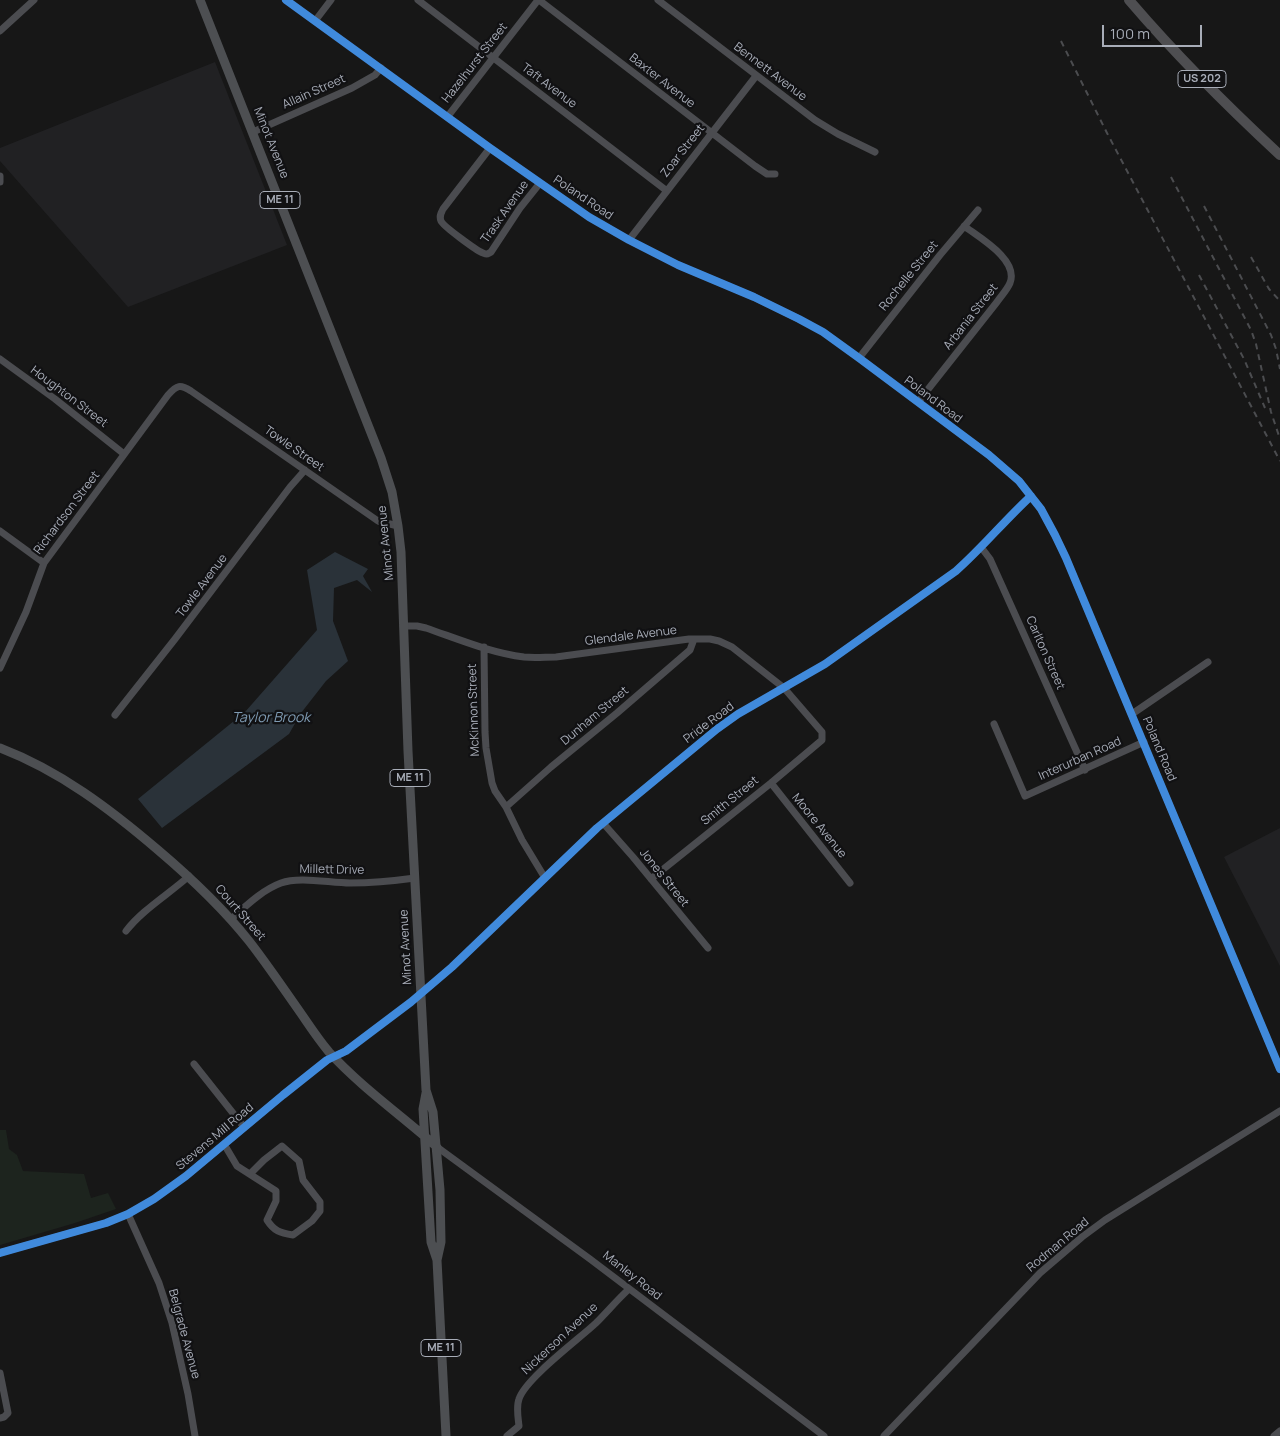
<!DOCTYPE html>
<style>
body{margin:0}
#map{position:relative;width:1280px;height:1436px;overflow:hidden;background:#171717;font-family:Manrope,sans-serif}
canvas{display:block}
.scale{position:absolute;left:1102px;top:25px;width:100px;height:22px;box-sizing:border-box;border:2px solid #a8adb8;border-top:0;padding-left:6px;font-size:15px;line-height:18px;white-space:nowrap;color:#a8adb8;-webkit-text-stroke:4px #111113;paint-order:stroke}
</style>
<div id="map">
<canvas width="1280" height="1436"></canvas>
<div class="scale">100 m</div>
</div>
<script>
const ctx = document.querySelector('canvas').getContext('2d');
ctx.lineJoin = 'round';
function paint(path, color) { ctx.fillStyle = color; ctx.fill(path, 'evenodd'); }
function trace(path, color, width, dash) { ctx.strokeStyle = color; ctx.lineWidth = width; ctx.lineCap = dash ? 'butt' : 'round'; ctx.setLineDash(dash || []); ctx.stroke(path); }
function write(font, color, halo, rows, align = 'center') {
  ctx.font = font + ' Manrope,sans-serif'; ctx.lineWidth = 4.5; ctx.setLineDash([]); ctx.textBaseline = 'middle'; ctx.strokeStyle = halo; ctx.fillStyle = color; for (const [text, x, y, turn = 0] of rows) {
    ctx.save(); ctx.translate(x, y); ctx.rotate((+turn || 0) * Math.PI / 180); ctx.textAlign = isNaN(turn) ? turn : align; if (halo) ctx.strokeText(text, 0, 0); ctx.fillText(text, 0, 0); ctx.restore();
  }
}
paint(new Path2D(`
 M215 62 287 245 128 307 0 161V148Z
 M1280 828V966L1224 857Z`), '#212123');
paint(new Path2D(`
 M0 1130H6L9 1149 17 1155 23 1171 84 1174 91 1198 108 1193 116 1209 75 1223 0 1245Z`), '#1d241e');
paint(new Path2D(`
 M335 552 368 569 363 576 372 592 357 580 334 588 333 621 348 661 326 681 301 713 289 734 162 828 138 799 245 712 317 630 307 570Z`), '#2a3239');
trace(new Path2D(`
 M286 0 490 148 589 217 629 240 678 265 754 297 799 319 823 332 859 358 989 455 1019 481 1041 509 1055 535 1066 558 1280 1069
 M418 0 667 191
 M539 0 755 166 767 174H775
 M658 0 815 120 838 134 875 152
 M315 21 331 0
 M0 31 34 0
 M448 116 538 0
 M253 132 352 88 375 75 381 68
 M490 148 443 209C441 213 439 216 441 221 443 226 477 251 483 253 488 255 487 254 491 252L520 208 540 183
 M0 176V182
 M629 240 756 76
 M859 358 940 255 978 210
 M0 359 55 399 124 454
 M918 402 997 302C1001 296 1007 290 1010 283 1019 260 980 238 964 226
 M0 531 44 563
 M981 547 990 559 1085 770
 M403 626H417L426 628C458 639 491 653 524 657 535 658 545 657 556 657L689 639H710L719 641 732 647 784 688 822 732V740L771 783 651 879
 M484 647 485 732 486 748 492 783 495 791 506 807 522 840 545 878
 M0 668 26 612 44 563 168 395C177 385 180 384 191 391L378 521 398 526
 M1132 714 1208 662
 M115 715 175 639 290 487 305 470
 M994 724 1025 796 1144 742
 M771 783 850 883
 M506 807 551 767 617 713 690 650 694 639
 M603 823 633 857 708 948
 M231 919C246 906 262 890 281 883 299 876 330 883 350 883 371 883 393 881 415 878
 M126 931C142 910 169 894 189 876
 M194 1064 244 1127
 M224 1144 237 1166 276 1191V1201L267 1220C274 1231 280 1233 293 1235L312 1221 320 1211V1202L303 1180 299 1161 282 1146 264 1160 250 1174
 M437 1147 590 1259 824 1436
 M128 1214 159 1283 172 1323 188 1394 195 1436
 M0 1253 106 1223 128 1214 154 1199 186 1176 283 1095 327 1060 346 1051 411 1002 452 967 597 828 717 729 738 714 825 664 956 571C982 548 1005 520 1031 496
 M0 1373 8 1413 4 1417 0 1418
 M507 1436 519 1426C518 1417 516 1407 519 1399 525 1379 579 1339 596 1323 607 1312 617 1300 629 1289
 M884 1436 1040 1273 1082 1237 1105 1220 1280 1111
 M1274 1436 1280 1431`), '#4b4c50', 7);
trace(new Path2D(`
 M200 0 381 458 392 492 398 526 401 552 408 751 426 1090 433 1112 440 1190 441 1242 437 1260
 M0 748C60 771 110 809 158 850 191 878 222 907 249 941 267 964 283 988 300 1012 309 1025 318 1039 329 1052 361 1087 401 1115 437 1147
 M426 1093 423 1109 431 1242 437 1260 446 1436`), '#4d4f52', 9);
trace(new Path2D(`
 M1129 0C1176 55 1227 106 1280 155`), '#4e4e51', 10);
trace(new Path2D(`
 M1061 41 1107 133 1280 461
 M1171 177 1251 330 1256 344 1271 412 1280 439
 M1204 206 1271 335 1276 349 1280 369
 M1251 257 1269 289 1280 301
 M1199 275 1244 359 1265 408`), '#4b4c4f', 2, [6, 5]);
trace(new Path2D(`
 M286 0 490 148 589 217 629 240 678 265 754 297 799 319 823 332 859 358 989 455 1019 481 1041 509 1055 535 1066 558 1280 1069
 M0 1253 106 1223 128 1214 154 1199 186 1176 283 1095 327 1060 346 1051 411 1002 452 967 597 828 717 729 738 714 825 664 956 571C982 548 1005 520 1031 496`), '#408adc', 8);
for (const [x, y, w] of [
 [1202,79,48],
 [280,200,40],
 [410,778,40],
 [441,1348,40]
]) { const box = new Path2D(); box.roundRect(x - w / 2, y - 8.5, w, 17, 4); ctx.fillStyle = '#111113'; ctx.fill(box); trace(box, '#a8adb8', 1); }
write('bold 11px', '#a8adb8', null, [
 ["US 202",1202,79],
 ["ME 11",280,200],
 ["ME 11",410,778],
 ["ME 11",441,1348]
]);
write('12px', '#a8adb8', '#111113', [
 ["Hazelhurst Street",475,63,-52],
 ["Bennett Avenue",770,72,37],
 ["Baxter Avenue",662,81,38],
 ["Taft Avenue",549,86,37],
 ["Allain Street",314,92,-24],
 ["Minot Avenue",271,143,68],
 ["Zoar Street",683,151,-52],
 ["Poland Road",583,198,34],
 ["Trask Avenue",505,212,-55],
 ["Rochelle Street",909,276,-51],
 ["Arbania Street",971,317,-52],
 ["Houghton Street",69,397,37],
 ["Poland Road",933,400,37],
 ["Towle Street",294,449,35],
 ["Richardson Street",67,513,-53],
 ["Minot Avenue",386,543,-96],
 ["Towle Avenue",202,586,-53],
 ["Glendale Avenue",631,636,-7],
 ["Carlton Street",1045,653,66],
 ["McKinnon Street",474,710,-92],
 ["Dunham Street",595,716,-40],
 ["Pride Road",709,723,-37],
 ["Poland Road",1159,749,67],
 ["Interurban Road",1080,759,-24],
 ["Smith Street",730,801,-39],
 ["Moore Avenue",819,826,51],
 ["Millett Drive",332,870,1],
 ["Jones Street",664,878,51],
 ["Court Street",240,913,49],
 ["Minot Avenue",406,947,-93],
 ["Stevens Mill Road",215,1137,-40],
 ["Rodman Road",1058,1245,-40],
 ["Manley Road",632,1276,38],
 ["Belgrade Avenue",184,1334,75],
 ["Nickerson Avenue",560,1339,-43]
]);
write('italic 14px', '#7f9bb3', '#111113', [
 ["Taylor Brook",271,718]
]);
</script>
